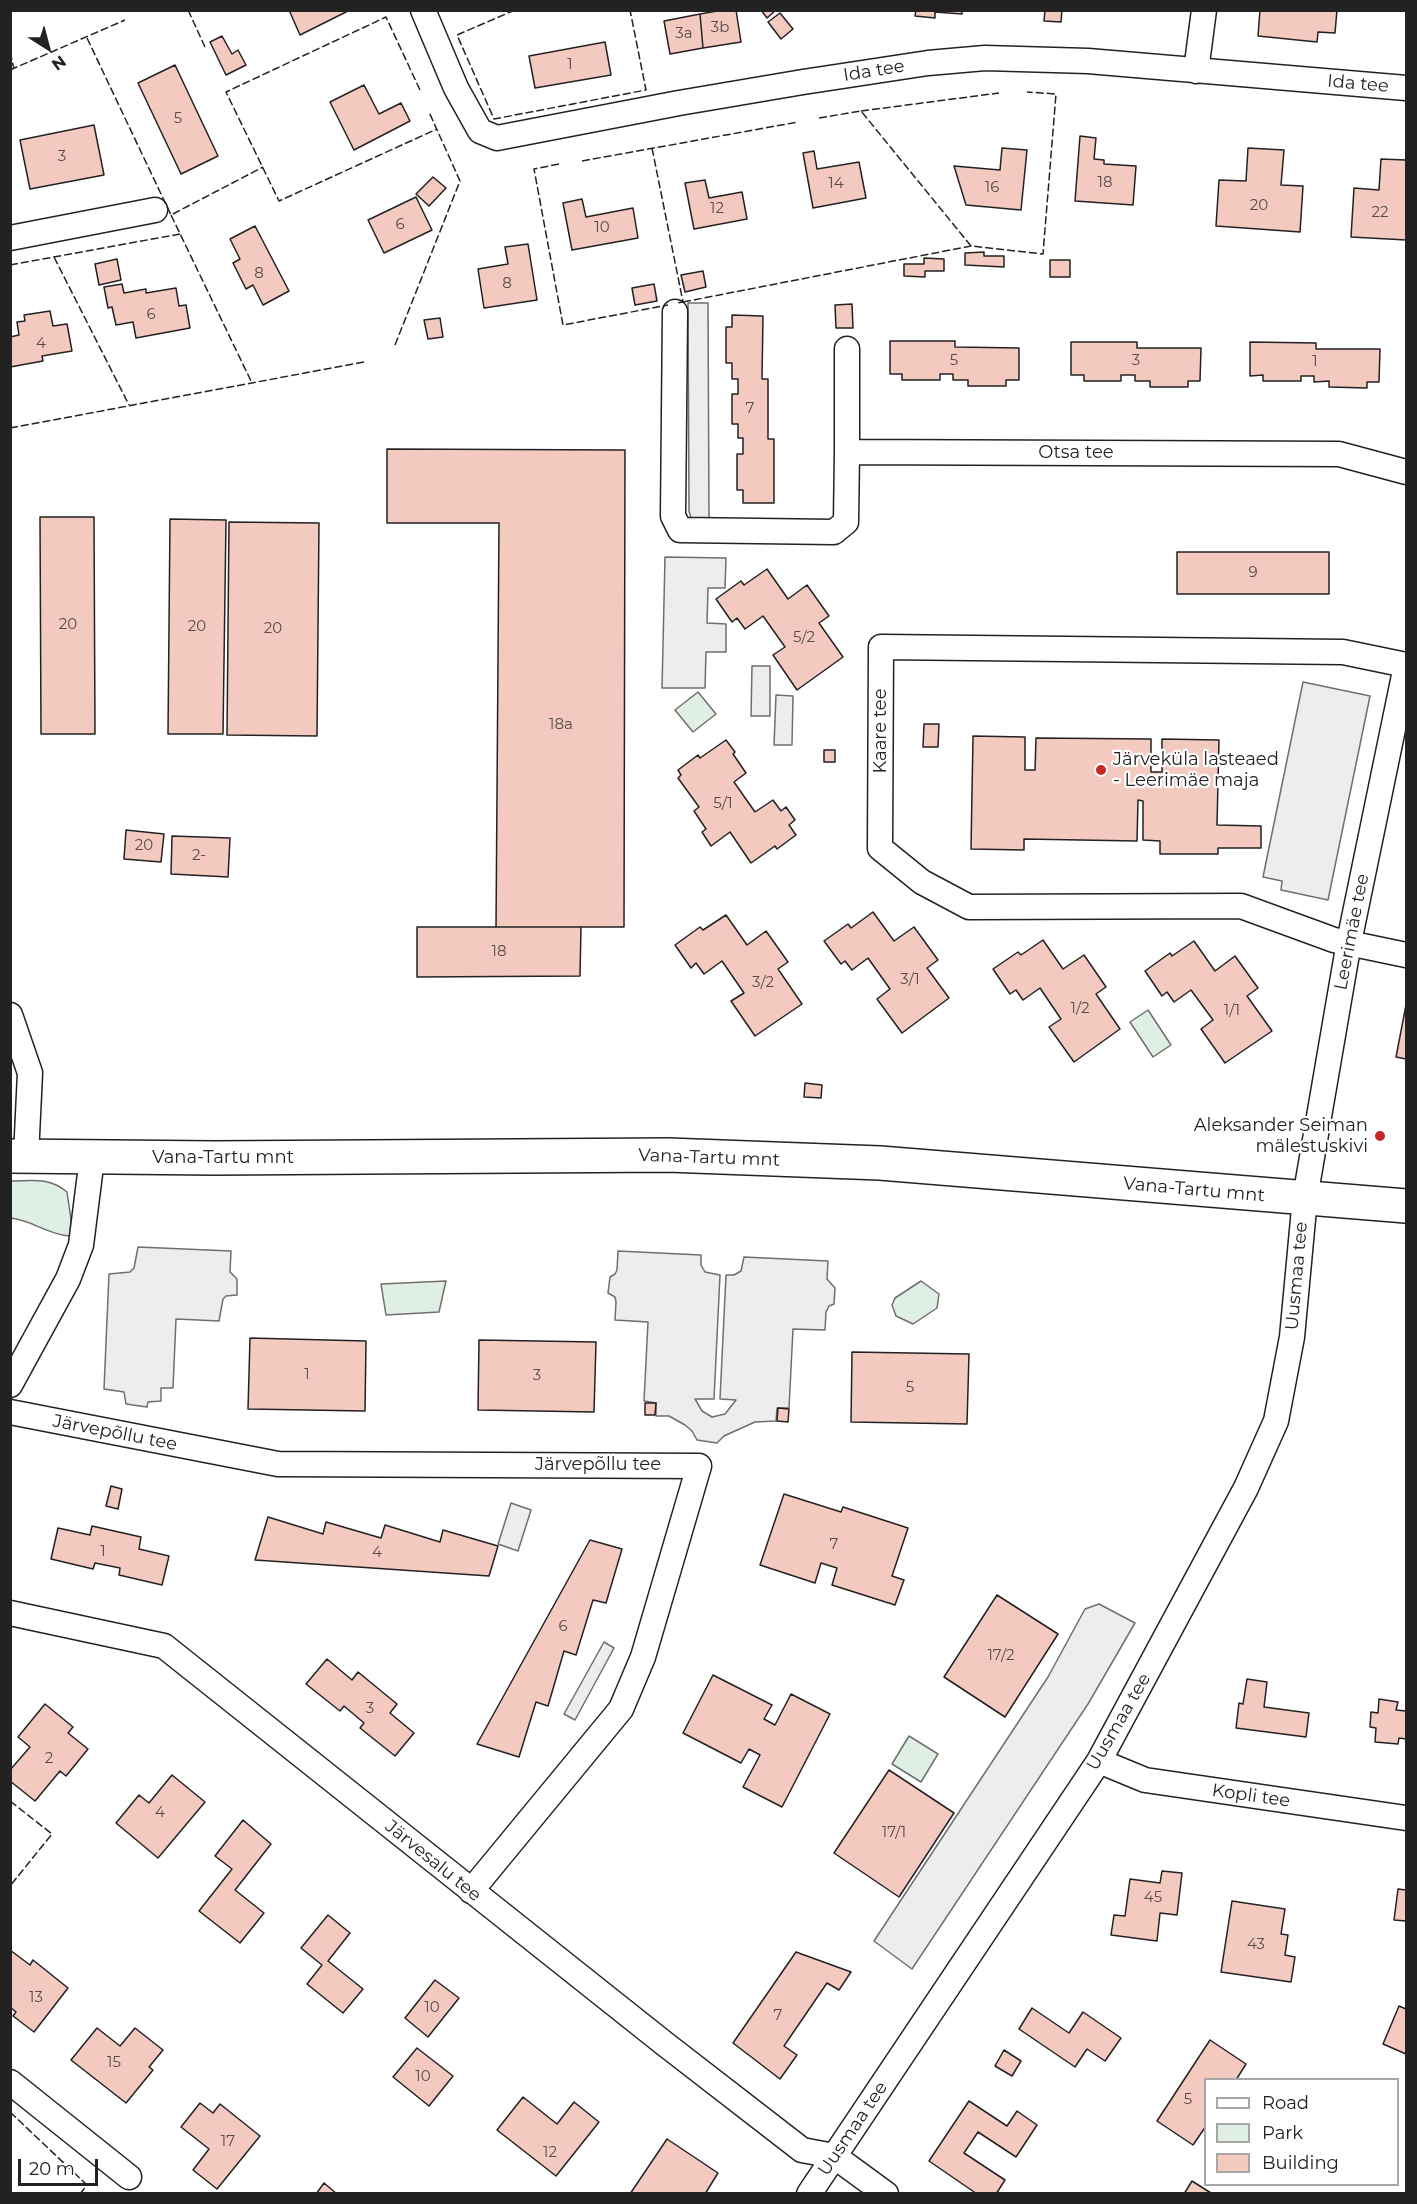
<!DOCTYPE html>
<meta charset="utf-8">
<style>
body{margin:0}
#map{position:relative;width:1417px;height:2204px;overflow:hidden;background:#fff;font-family:Montserrat,sans-serif}
canvas{display:block}
.frame{position:absolute;inset:0;border:12px solid #222;pointer-events:none}
.legend{position:absolute;left:1204px;top:2078px;width:195px;height:108px;box-sizing:border-box;background:#fff;border:2px solid #a7a7a7;margin:0;padding:8px 10px;list-style:none;font-size:18px;color:#222}
.legend li{display:flex;align-items:center;gap:12px;height:30px}
.legend b{width:30px;border:2px solid #a7a7a7}
.north{position:absolute;left:18px;top:18px;width:60px;height:60px;-webkit-text-stroke:4px #fff;paint-order:stroke;rotate:144deg;font-size:16px;font-weight:700;line-height:24px;text-align:center;color:#222}
.north::after{content:'';display:block;margin:auto;width:21px;height:27px;background:#222;clip-path:polygon(50% 0,100% 100%,50% 72%,0 100%)}
.scale{position:absolute;left:18px;top:2159px;width:80px;height:27px;box-sizing:border-box;border:3px solid #222;border-top:0;padding-left:8px;font-size:18px;line-height:21px;white-space:nowrap;color:#222;-webkit-text-stroke:4px #fff;paint-order:stroke}
</style>
<div id="map">
<canvas width="1417" height="2204"></canvas>
<div class="frame"></div>
<ul class="legend">
<li><b style="height:8px;background:#fff"></b>Road</li>
<li><b style="height:16px;background:#e0efe3"></b>Park</li>
<li><b style="height:16px;background:#f3c9c0"></b>Building</li>
</ul>
<div class="north">N</div>
<div class="scale">20 m</div>
</div>
<script>
const ctx = document.querySelector('canvas').getContext('2d');
ctx.lineJoin = 'round';
function paint(path, color) { ctx.fillStyle = color; ctx.fill(path, 'evenodd'); }
function trace(path, color, width, dash) { ctx.strokeStyle = color; ctx.lineWidth = width; ctx.lineCap = dash ? 'butt' : 'round'; ctx.setLineDash(dash || []); ctx.stroke(path); }
function write(font, color, halo, rows, align = 'center') {
  ctx.font = font + ' Montserrat,sans-serif'; ctx.lineWidth = 4.5; ctx.setLineDash([]); ctx.textBaseline = 'middle'; ctx.strokeStyle = halo; ctx.fillStyle = color; for (const [text, x, y, turn = 0] of rows) {
    ctx.save(); ctx.translate(x, y); ctx.rotate((+turn || 0) * Math.PI / 180); ctx.textAlign = isNaN(turn) ? turn : align; if (halo) ctx.strokeText(text, 0, 0); ctx.fillText(text, 0, 0); ctx.restore();
  }
}
const green = new Path2D(`
 M698 692 716 714 693 732 675 710Z
 M1148 1010 1171 1045 1153 1057 1130 1022Z
 M11 1181C33 1181 49 1177 67 1192L71 1219 70 1236C48 1235 32 1220 11 1218Z
 M446 1281 439 1312 386 1315 381 1284Z
 M921 1281 939 1294 937 1308 913 1324 896 1316 892 1305 895 1298Z
 M909 1736 938 1754 921 1782 892 1764Z`);
paint(green, '#e0efe3');
trace(green, '#6f6f6f', 1.5);
const parking = new Path2D(`
 M688 303H708L709 520 691 518 689 511Z
 M665 557 726 558 725 588H708L707 623 726 624V652H706L705 688H662Z
 M752 666H770V716H751Z
 M1303 682 1370 696 1328 900 1281 890 1282 881 1263 877Z
 M776 695 793 696 792 745H774Z
 M138 1247 231 1251 230 1272 237 1279V1295L226 1296 223 1299 219 1321 176 1319 173 1388H161V1401L148 1402 147 1407 126 1404 124 1392 104 1389 109 1274 130 1272 134 1268Z
 M618 1251 701 1255V1265L705 1272 720 1275 714 1399H695L702 1411 712 1417 725 1414 736 1400 720 1399 726 1275H734L741 1271 744 1257 828 1261 827 1279 835 1288 834 1304 829 1306 826 1312 825 1330 793 1329 789 1408H777L776 1421 755 1422 724 1436 717 1443 697 1440 692 1431 685 1425 669 1416H656V1403L644 1401 648 1322 615 1320 616 1302 615 1297 608 1293 610 1277 615 1274 617 1270Z
 M511 1503 531 1510 518 1551 498 1544Z
 M1099 1604 1135 1623 1088 1704 912 1969 874 1941 1048 1677 1085 1609Z
 M604 1642 614 1648 575 1720 564 1714Z`);
paint(parking, '#ededed');
trace(parking, '#6f6f6f', 1.5);
const building = new Path2D(`
 M289 10H350L300 35Z
 M723 10H736L741 42 703 48 700 14Z
 M761 10H776L767 18Z
 M916 10H962V14L935 12V18L915 16Z
 M1045 10H1062L1061 22 1044 21Z
 M1260 10H1337L1335 33 1318 32 1317 42 1258 36Z
 M780 13 793 29 781 39 768 22Z
 M700 14 703 48 670 54 664 21Z
 M222 36 232 54 238 50 246 65 226 75 210 42Z
 M605 42 611 75 535 88 529 56Z
 M175 65 218 156 181 174 138 83Z
 M364 85 379 114 401 103 410 121 354 150 330 102Z
 M94 125 104 175 30 189 20 140Z
 M1080 136 1096 138 1094 159 1104 160V164L1136 166 1133 205 1075 201Z
 M1002 148 1027 150 1021 210 966 205 954 166 1000 170Z
 M1248 148 1284 150 1281 185 1303 186 1300 232 1216 226 1219 180 1246 181Z
 M814 151 817 169 859 162 866 198 813 208 803 153Z
 M1381 159 1406 160V240L1351 237 1354 188 1379 190Z
 M433 177 446 188 429 206 416 194Z
 M705 180 709 198 742 192 747 219 694 229 685 183Z
 M416 197 432 230 384 253 368 220Z
 M582 199 586 217 633 208 638 238 572 250 563 203Z
 M255 226 289 291 263 305 253 285 246 289 233 263 240 259 230 239Z
 M528 244 537 300 484 308 478 269 508 264 505 247Z
 M984 252V256H1004V267L965 265V253Z
 M924 258 944 259V271H925V277L904 276V264H924Z
 M117 259 121 280 99 285 95 264Z
 M1050 260H1070V277H1050Z
 M703 271 706 287 685 292 681 275Z
 M122 284 124 293 146 289V293L176 288 179 306 186 305 190 328 136 338 133 322 116 325 112 307 108 308 104 287Z
 M654 284 657 301 635 305 632 288Z
 M852 304 853 328H836L835 305Z
 M50 311 53 326 67 324 72 351 42 356 43 361 10 367V337L19 335 17 322 25 321 24 315Z
 M732 315 763 316 762 379H768V439H774V503H743V490H737V454H743V438H738V424H732V394H738V379H732V363H726V327H732Z
 M440 318 443 337 428 339 424 320Z
 M890 341H955V347L1019 348V380H1006V386H968V380H953V374H940V380H902V374H890Z
 M1071 342H1137V348H1201L1200 381H1188V387H1150V381H1135V375H1121V381H1084V375H1071Z
 M1250 342 1316 343V349H1380L1379 382H1367V388L1329 387V381L1314 382V376H1301V381H1263V375L1250 376Z
 M387 449 625 450 624 927H496L499 523H387Z
 M40 517H94L95 734H41Z
 M170 519 226 520 223 734H168Z
 M229 522 319 523 317 736 227 735Z
 M1177 552H1329V594H1177Z
 M767 569 788 599 807 585 829 616 819 623 843 657 797 690 773 655 785 647 763 616 745 629 737 618 732 622 716 599 741 581 744 585Z
 M924 724H939L938 747H923Z
 M973 736 1025 737V770H1035L1036 738 1151 739V772H1162V739L1219 740 1217 825 1261 826V848H1218V854H1160V841L1143 840V801L1138 800 1137 841 1024 839V850L971 849Z
 M726 740 735 752 733 754 746 773 734 782 755 812 773 800 781 811 786 807 795 820 789 825 796 835 777 849 775 846 751 863 730 832 711 846 702 832 706 829 694 811 699 807 678 778 681 775 678 770 698 755 700 758Z
 M824 750H835V762H824Z
 M126 830 164 834 161 862 124 859Z
 M172 836 230 838 228 877 171 874Z
 M873 912 894 941 914 927 938 960 927 968 949 998 902 1033 877 999 890 989 868 958 852 970 845 961 841 964 824 941 848 924 851 928Z
 M726 915 747 945 766 931 788 962 778 969 802 1004 755 1036 731 1001 744 993 722 961 704 974 696 963 691 968 675 945 700 927 703 930Z
 M417 927H581L580 976 417 977Z
 M1043 940 1063 969 1084 955 1106 987 1096 994 1120 1029 1074 1062 1049 1027 1061 1019 1040 988 1023 1000 1016 990 1010 994 993 969 1018 952 1021 955Z
 M1194 941 1215 971 1235 956 1258 988 1247 996 1272 1031 1225 1063 1201 1029 1213 1020 1191 990 1174 1002 1167 992 1162 996 1145 971 1170 953 1172 956Z
 M1406 1005V1059L1396 1057Z
 M805 1083 822 1085 821 1098 804 1097Z
 M250 1338 366 1341 365 1411 248 1409Z
 M479 1340 596 1342 594 1412 478 1410Z
 M852 1352 969 1354 967 1424 851 1422Z
 M645 1403H656L655 1415H645Z
 M778 1408 789 1409 788 1422 777 1421Z
 M111 1486 122 1489 118 1509 106 1506Z
 M784 1494 841 1512 843 1507 908 1528 892 1576 904 1580 895 1605 832 1585 837 1568 821 1563 815 1583 760 1565Z
 M268 1517 323 1534 326 1522 381 1538 385 1525 440 1542 443 1530 498 1546 489 1576 255 1560Z
 M92 1526 141 1537 139 1549 169 1556 162 1585 119 1575 120 1568 95 1563 93 1569 51 1559 58 1528 90 1535Z
 M590 1540 622 1549 606 1603 593 1600 576 1655 564 1651 548 1706 536 1702 519 1757 477 1744Z
 M997 1595 1058 1634 1005 1717 944 1677Z
 M327 1659 352 1680 358 1672 397 1704 390 1713 414 1733 395 1756 360 1728 364 1723 344 1706 340 1711 306 1684Z
 M713 1675 772 1705 764 1719 775 1725 791 1694 830 1714 782 1807 743 1787 760 1755 749 1749 741 1763 683 1733Z
 M1247 1679 1267 1682 1264 1707 1309 1713 1306 1737 1236 1728 1239 1703 1243 1704Z
 M1379 1699 1398 1702 1396 1710 1406 1711V1739L1399 1738 1398 1744 1375 1742 1376 1728 1370 1727 1371 1712 1378 1713Z
 M45 1704 73 1727 68 1733 88 1749 66 1776 60 1771 35 1801 10 1781V1770L30 1747 18 1737Z
 M889 1770 954 1813 899 1897 834 1853Z
 M172 1775 205 1802 158 1858 116 1823 139 1795 149 1803Z
 M243 1820 271 1844 235 1890 264 1913 240 1943 199 1911 232 1869 215 1856Z
 M1162 1871 1182 1873 1177 1915 1160 1913 1157 1941 1111 1935 1114 1915 1125 1916 1130 1879 1160 1883Z
 M1398 1889 1406 1890V1921L1394 1920Z
 M1232 1901 1285 1909 1281 1934 1288 1935 1285 1955 1295 1957 1291 1982 1221 1972Z
 M328 1915 350 1933 328 1961 363 1989 343 2013 307 1984 322 1965 301 1948Z
 M10 1950 30 1965 33 1960 68 1988 34 2032 13 2016 16 2012 10 2007Z
 M796 1952 851 1972 839 1990 827 1983 784 2046 797 2055 780 2079 733 2043Z
 M435 1980 459 1998 428 2037 405 2018Z
 M1399 2006 1406 2009V2054L1383 2044Z
 M1032 2008 1069 2033 1083 2012 1121 2038 1105 2061 1087 2049 1075 2067 1019 2029Z
 M97 2028 120 2046 135 2028 163 2050 149 2067 153 2070 126 2103 71 2060Z
 M1210 2040 1246 2064 1236 2080H1206V2126L1193 2145 1157 2121Z
 M417 2048 453 2076 429 2106 393 2077Z
 M1004 2050 1021 2061 1012 2076 995 2066Z
 M523 2097 557 2124 574 2102 599 2122 556 2176 497 2130Z
 M969 2101 1007 2126 1017 2111 1037 2125 1016 2157 978 2132 964 2153 1005 2180 996 2194H977L929 2161Z
 M200 2103 213 2113 220 2104 260 2136 217 2189 193 2170 209 2149 181 2127Z
 M667 2139 718 2173 705 2194H630Z
 M1192 2181 1211 2193 1210 2194H1184Z
 M324 2183 337 2194H316Z`);
paint(building, '#f3c9c0');
trace(building, '#222', 1.5);
const street = new Path2D(`
 M423 10 456 88 480 131 497 138 679 103 803 82 928 63 985 58 1088 61 1406 88
 M1196 71 1204 10
 M10 238 155 210
 M675 312 673 516 680 530 834 532 846 522 847 452
 M847 349V452L1339 454 1406 472
 M1406 665 1343 652 881 647 880 848 922 882 969 907 1241 906 1334 940 1406 955
 M10 1015 30 1073 26 1156
 M10 1385 68 1279 81 1245 92 1158
 M10 1412 278 1464 699 1466 643 1657 621 1709 471 1891
 M10 1613 164 1646 665 2044 802 2150 834 2156 886 2194
 M1099 1761 1145 1780 1406 1818
 M10 2082 129 2177
 M809 2194 1099 1761 1246 1488 1276 1421 1292 1337 1305 1198 1349 942 1406 666`);
const secondary = new Path2D(`
 M10 1156 215 1158 668 1155 880 1163 1406 1206`);
trace(street, '#222', 27);
trace(secondary, '#222', 36);
trace(street, '#fff', 24);
trace(secondary, '#fff', 33);
trace(new Path2D(`
 M188 10 205 47
 M515 10 457 35 494 119 646 90 630 10
 M87 38 171 215 263 167
 M10 52 14 69
 M10 70 125 20
 M420 90 386 17 226 92 279 201 437 129
 M861 111 999 93
 M819 118 861 111 971 246 1043 254 1056 94 1027 92
 M652 148 683 302 677 303
 M582 161 798 122
 M559 164 534 169 563 325 668 305
 M171 215 252 383
 M54 257 129 405
 M10 265 180 234
 M683 302 971 246
 M395 345 460 181 429 112
 M10 428 364 362
 M10 1801 52 1834 10 1886
 M10 2112 87 2185 80 2194`), '#222', 1.5, [8, 3]);
for (const [x, y, r, color] of [
 [1101,770,6,"#c62828"],
 [1380,1136,6,"#c62828"]
]) { const dot = new Path2D(); dot.arc(x, y, r, 0, 2 * Math.PI); ctx.fillStyle = color; ctx.fill(dot); trace(dot, '#fff', 2); }
write('15px', '#564c4a', null, [
 ["3b",720,28],
 ["3a",684,34],
 ["1",570,65],
 ["5",178,119],
 ["3",62,157],
 ["18",1105,183],
 ["14",836,184],
 ["16",992,188],
 ["20",1259,206],
 ["12",717,209],
 ["22",1380,213],
 ["6",400,225],
 ["10",602,228],
 ["8",259,274],
 ["8",507,284],
 ["6",151,315],
 ["4",41,344],
 ["5",954,361],
 ["3",1136,361],
 ["1",1315,362],
 ["7",750,409],
 ["9",1253,573],
 ["20",68,625],
 ["20",197,627],
 ["20",273,629],
 ["5/2",804,638],
 ["18a",561,725],
 ["5/1",723,804],
 ["20",144,846],
 ["2-",199,856],
 ["18",499,952],
 ["3/1",910,980],
 ["3/2",763,983],
 ["1/2",1080,1009],
 ["1/1",1232,1011],
 ["1",307,1375],
 ["3",537,1376],
 ["5",910,1388],
 ["7",834,1545],
 ["1",103,1552],
 ["4",377,1553],
 ["6",563,1627],
 ["17/2",1001,1656],
 ["3",370,1709],
 ["2",49,1759],
 ["4",160,1813],
 ["17/1",894,1833],
 ["45",1153,1898],
 ["43",1256,1945],
 ["13",36,1998],
 ["10",432,2008],
 ["7",778,2016],
 ["15",114,2063],
 ["10",423,2077],
 ["5",1188,2100],
 ["17",228,2142],
 ["12",550,2153]
]);
write('18px', '#222', '#fff', [
 ["Ida tee",874,71,-9],
 ["Ida tee",1358,84,5],
 ["Otsa tee",1076,453],
 ["Kaare tee",881,731,-90],
 ["Leerimäe tee",1352,932,-79],
 ["Vana-Tartu mnt",223,1158],
 ["Vana-Tartu mnt",709,1158,2],
 ["Vana-Tartu mnt",1194,1190,5],
 ["Uusmaa tee",1297,1276,-85],
 ["Järvepõllu tee",115,1433,11],
 ["Järvepõllu tee",598,1465],
 ["Uusmaa tee",1119,1722,-60],
 ["Kopli tee",1251,1796,8],
 ["Järvesalu tee",433,1861,39],
 ["Uusmaa tee",853,2129,-56]
]);
write('18px', '#222', '#fff', [
 ["Järveküla lasteaed",1113,760],
 ["- Leerimäe maja",1113,781],
 ["Aleksander Seiman",1368,1126,"right"],
 ["mälestuskivi",1368,1147,"right"]
], 'left');
</script>
